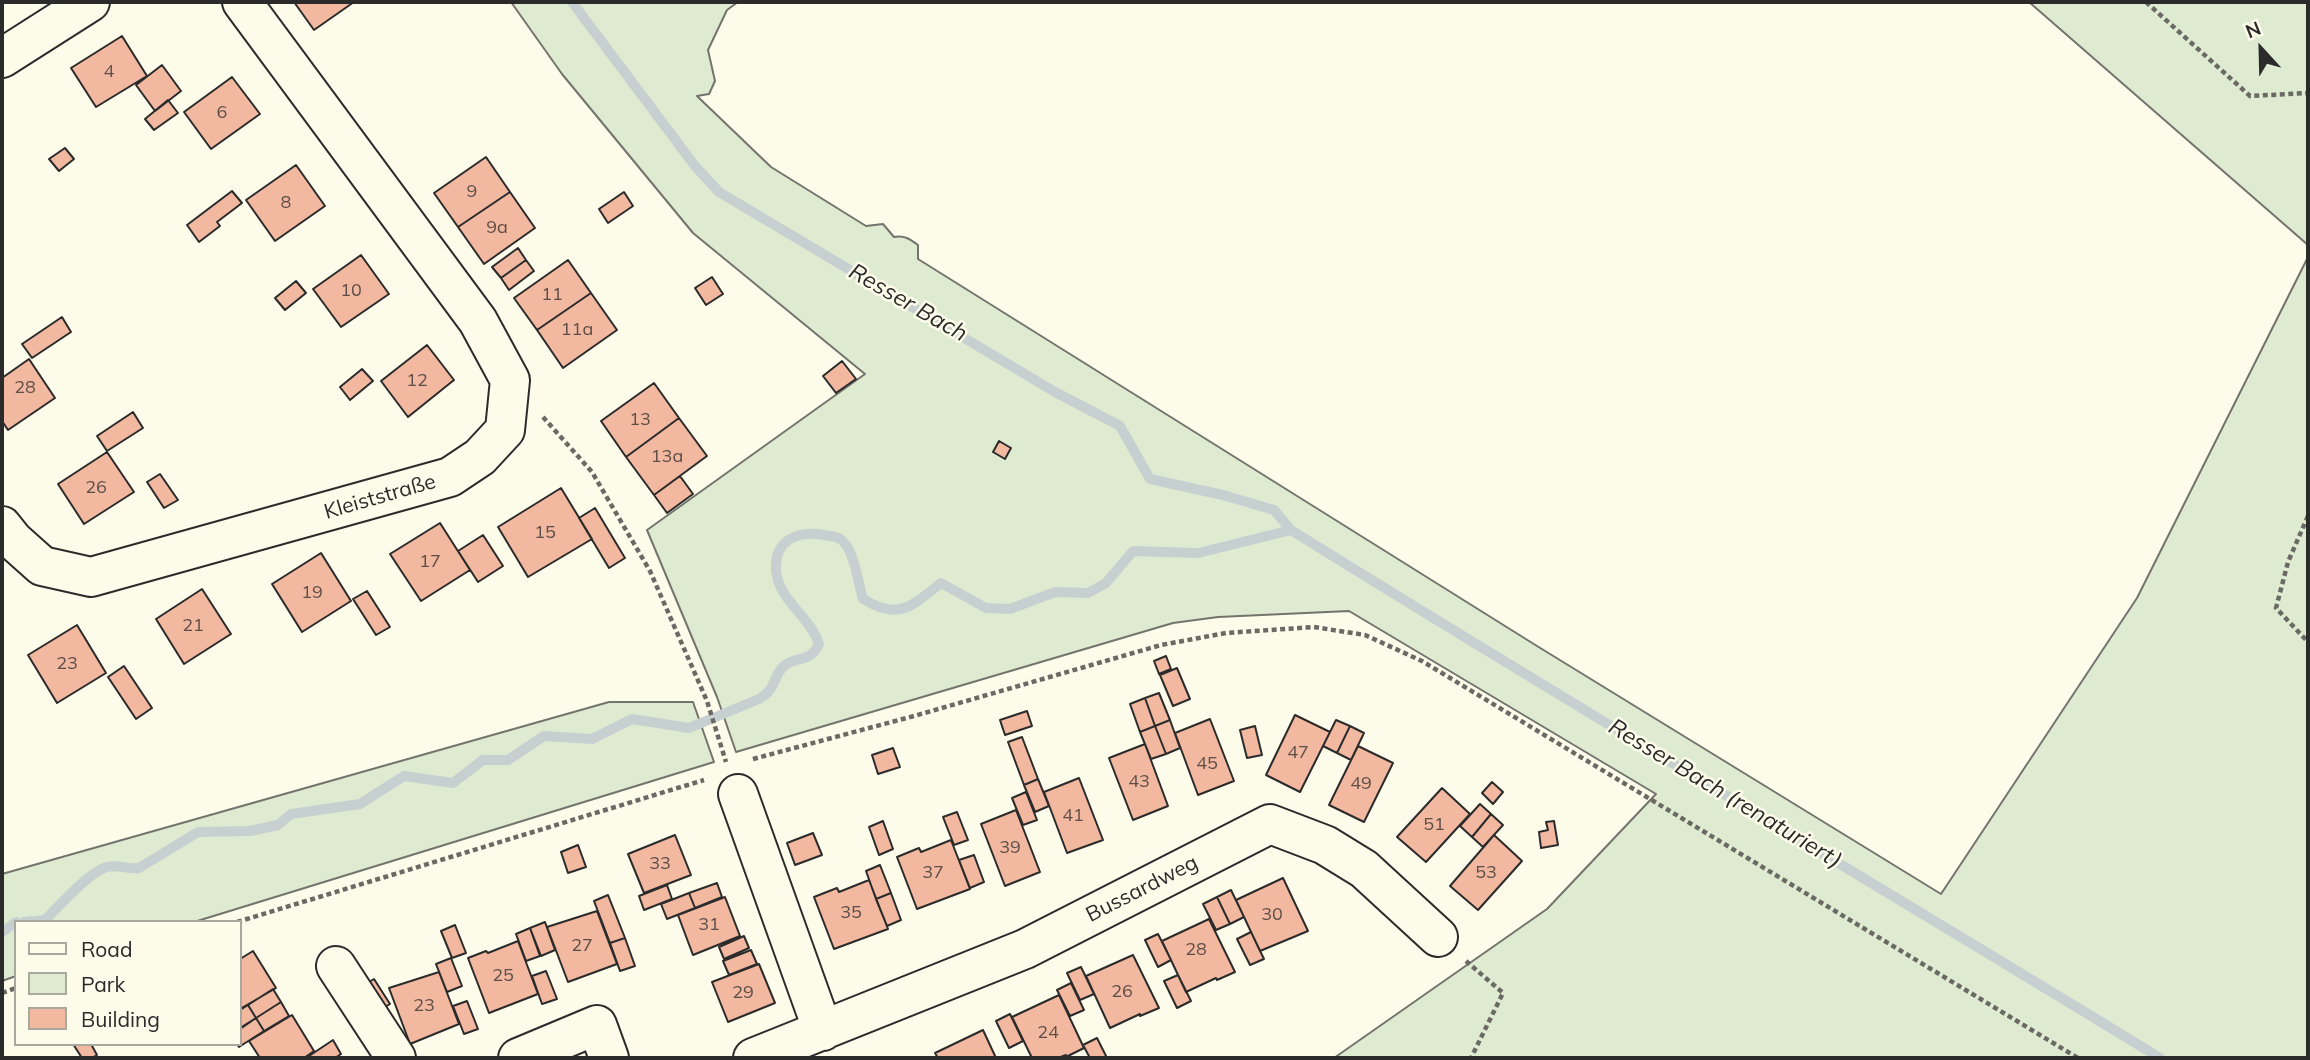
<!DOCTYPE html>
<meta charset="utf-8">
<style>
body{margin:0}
#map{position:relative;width:2310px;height:1060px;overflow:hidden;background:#fdfbea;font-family:Mulish,sans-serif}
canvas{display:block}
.frame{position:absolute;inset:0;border:4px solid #2b2b2b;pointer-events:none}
.legend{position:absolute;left:14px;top:920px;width:228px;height:126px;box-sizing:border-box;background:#fdfbea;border:2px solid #a9a89e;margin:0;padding:9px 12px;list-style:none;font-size:21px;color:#2b2b2b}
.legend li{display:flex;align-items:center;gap:14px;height:35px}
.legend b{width:35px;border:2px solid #a9a89e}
.north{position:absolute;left:2226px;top:14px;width:70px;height:70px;-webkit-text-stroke:5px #fdfbea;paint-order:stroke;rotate:338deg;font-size:19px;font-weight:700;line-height:28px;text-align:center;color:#2b2b2b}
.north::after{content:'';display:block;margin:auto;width:24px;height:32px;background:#2b2b2b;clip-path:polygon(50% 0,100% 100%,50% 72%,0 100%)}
</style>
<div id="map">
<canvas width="2310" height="1060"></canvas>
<div class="frame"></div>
<ul class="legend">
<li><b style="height:9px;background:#fdfbea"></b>Road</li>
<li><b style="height:19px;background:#deebd1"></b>Park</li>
<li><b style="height:19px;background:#f2b8a0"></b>Building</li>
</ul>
<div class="north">N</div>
</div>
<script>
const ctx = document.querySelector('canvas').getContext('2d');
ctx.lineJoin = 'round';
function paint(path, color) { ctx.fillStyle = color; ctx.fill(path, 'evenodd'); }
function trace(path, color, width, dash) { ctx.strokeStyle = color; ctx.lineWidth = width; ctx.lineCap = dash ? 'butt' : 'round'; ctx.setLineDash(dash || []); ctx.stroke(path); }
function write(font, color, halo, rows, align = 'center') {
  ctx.font = font + ' Mulish,sans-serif'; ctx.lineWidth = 5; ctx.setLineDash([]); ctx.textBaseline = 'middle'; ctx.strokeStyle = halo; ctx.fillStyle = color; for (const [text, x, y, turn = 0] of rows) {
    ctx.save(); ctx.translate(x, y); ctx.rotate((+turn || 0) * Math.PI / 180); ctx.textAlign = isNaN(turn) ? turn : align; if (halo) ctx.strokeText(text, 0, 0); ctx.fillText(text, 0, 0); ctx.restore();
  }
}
const green = new Path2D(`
 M511 2H738L727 10 708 50 715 81 709 94 697 96 771 167 866 226 883 224 894 237C904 235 910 239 918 245V259L1537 646 1941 894 2137 598 2308 257V1058H1334L1547 909 1656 794 1349 611 1218 617 1173 623 736 752 717 697 647 530 865 374 693 233 562 74Z
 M2029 2H2308V245Z
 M609 702H693L714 762 194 922H16V976L2 981V874Z`);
paint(green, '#deebd1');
trace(green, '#74746e', 2);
trace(new Path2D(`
 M572 2 695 166 719 192 1055 392 1120 426 1150 479 1223 495 1274 510 1291 530C1578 709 1871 881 2160 1058
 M24 922 45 920C57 908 91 870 107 867 119 864 128 870 139 868L198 832 250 831 278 825 291 814 360 804 404 776 453 783 483 760H508L544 736 592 739 632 719 689 728 759 699C776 689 772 680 782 668 793 655 809 665 819 644 810 616 778 600 776 570 774 540 798 530 824 535 828 536 836 536 840 539 854 547 858 583 863 599 899 621 912 606 941 583L986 608 1010 609 1055 592 1088 593 1106 583 1133 551 1198 553 1291 530
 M2 932 16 922`), '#c7d0d0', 10);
const building = new Path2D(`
 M294 2H354L314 30Z
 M122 36 147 76 96 107 71 68Z
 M162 65 181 91 155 111 136 85Z
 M232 77 260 114 211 149 184 112Z
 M168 100 178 113 154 130 145 119Z
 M65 148 74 159 59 171 49 159Z
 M486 157 510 192 458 227 434 193Z
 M296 165 325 206 275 241 246 200Z
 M232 191 242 203 217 222 220 226 199 242 187 225Z
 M510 192 535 228 484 264 458 227Z
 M624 192 633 206 608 223 599 209Z
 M518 248 526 260 501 278 492 267Z
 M361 255 389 294 341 327 313 289Z
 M526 260 534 271 509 290 501 278Z
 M568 260 591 293 537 330 514 298Z
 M712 277 723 294 706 305 695 288Z
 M296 281 306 293 285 310 275 298Z
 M591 293 617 330 563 368 537 330Z
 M62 317 71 332 32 358 22 344Z
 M427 345 454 380 408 417 381 381Z
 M29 359 55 398 8 430 2 421V378Z
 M842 361 856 379 836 393 823 376Z
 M362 369 373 381 350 400 340 387Z
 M654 383 679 418 626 457 601 421Z
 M133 412 143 428 107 451 97 436Z
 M679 418 707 456 654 495 626 457Z
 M999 441 1011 448 1005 459 993 452Z
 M107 452 134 492 84 524 58 484Z
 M160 474 178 500 164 508 147 482Z
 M680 476 693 494 667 513 654 495Z
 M561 488 592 539 528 577 498 527Z
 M595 508 625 558 609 568 579 518Z
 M440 523 470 570 421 601 390 554Z
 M483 535 503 566 478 582 458 551Z
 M321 553 351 601 302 632 272 584Z
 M202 589 231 634 184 664 156 619Z
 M367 591 390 627 376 635 353 599Z
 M77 625 106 673 57 703 28 655Z
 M1166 656 1171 669 1159 674 1154 661Z
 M124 666 152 708 136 719 108 677Z
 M1177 668 1190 699 1173 706 1160 675Z
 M1159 693 1170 720 1155 726 1145 698Z
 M1145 698 1155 726 1140 732 1130 704Z
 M1027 711 1032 726 1005 735 1000 720Z
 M1295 715 1330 732 1300 792 1266 775Z
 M1210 719 1234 781 1198 795 1175 733Z
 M1170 720 1180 748 1166 754 1155 726Z
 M1336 720 1350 726 1337 753 1323 746Z
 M1155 726 1166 754 1151 759 1140 732Z
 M1255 726 1262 755 1247 758 1240 730Z
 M1350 726 1364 733 1351 760 1337 753Z
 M1022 737 1038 779 1024 785 1008 742Z
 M1145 744 1168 806 1133 820 1109 758Z
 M1358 746 1393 763 1364 822 1329 805Z
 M893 748 900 767 878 774 872 755Z
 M1079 778 1103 840 1067 853 1044 792Z
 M1038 779 1049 806 1035 812 1024 785Z
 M1492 782 1503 792 1493 804 1482 793Z
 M1442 788 1470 814 1426 862 1397 837Z
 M1026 792 1037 820 1023 825 1012 798Z
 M1480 804 1491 814 1472 837 1460 826Z
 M1016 810 1040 872 1005 886 981 824Z
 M957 812 968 840 954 845 943 817Z
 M1491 814 1503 825 1483 847 1472 837Z
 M883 821 893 849 879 855 869 827Z
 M1554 821 1558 845 1541 848 1539 832 1548 830 1546 822Z
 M813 833 822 855 795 865 787 843Z
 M675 835 691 875 644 893 628 854Z
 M1494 835 1522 861 1478 910 1450 886Z
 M951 840 970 889 917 909 897 857 919 848 921 852Z
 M578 845 586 867 568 873 561 852Z
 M974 855 984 882 970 888 959 860Z
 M880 865 891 893 876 899 866 871Z
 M1283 878 1308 931 1260 951 1236 900Z
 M869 880 888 929 834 949 814 897 837 888 839 892Z
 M717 883 722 897 695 908 689 893Z
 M667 885 672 899 644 910 639 896Z
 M1231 890 1244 917 1230 924 1217 897Z
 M689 893 695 908 667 919 661 904Z
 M891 893 901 920 887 926 876 899Z
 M608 895 625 938 610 943 594 901Z
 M725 897 740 936 693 955 678 915Z
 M1217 897 1230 924 1216 930 1203 904Z
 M597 911 617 964 568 982 547 927Z
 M1209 919 1235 972 1217 980 1216 978 1186 992 1162 941Z
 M545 922 555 950 541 956 530 928Z
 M455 925 466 953 452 958 441 931Z
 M530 928 540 956 526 961 516 934Z
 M1251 932 1264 959 1250 965 1237 939Z
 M1158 934 1171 960 1158 967 1145 940Z
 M744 936 749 948 724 959 719 947Z
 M625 938 635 966 620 971 610 943Z
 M518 941 538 994 489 1013 468 958 486 951 488 953Z
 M751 950 757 964 729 975 723 961Z
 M253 951 276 988 240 1009V959Z
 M1133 955 1159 1008 1140 1016V1014L1110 1028 1086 976Z
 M451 958 462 986 447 992 436 964Z
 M759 964 775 1003 728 1022 712 982Z
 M1081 967 1094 994 1080 1000 1067 973Z
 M546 971 557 999 542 1004 532 976Z
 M439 972 459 1024 410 1044 389 988Z
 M1178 975 1191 1001 1177 1008 1164 981Z
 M374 979 390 1004 377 1012 361 987Z
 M1071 983 1084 1010 1070 1016 1057 990Z
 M273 989 281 1002 256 1018 248 1005Z
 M1059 995 1084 1048 1066 1057V1055L1058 1058H1032L1012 1017Z
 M467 1001 478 1029 464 1034 453 1006Z
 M281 1002 289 1016 264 1031 256 1018Z
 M248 1005 256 1018 240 1028V1010Z
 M1010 1014 1023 1041 1009 1048 996 1021Z
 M292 1015 314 1051 304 1058H260L249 1041Z
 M256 1018 264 1031 239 1047 237 1044H240V1029Z
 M983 1030 996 1058H938L935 1053Z
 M1097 1038 1107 1058H1090L1083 1045Z
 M333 1040 341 1054 335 1058H306Z
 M73 1044H91L97 1055 92 1058H82Z`);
paint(building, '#f2b8a0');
trace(building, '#2b2b2b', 2);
const minor = new Path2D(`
 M2 58 90 2
 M2 526 14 541 42 566 91 577 450 477 480 457 505 430 510 380 478 321 242 2
 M738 794 823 1031
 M336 966 396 1058
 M518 1058 597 1025 609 1058
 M753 1058 1025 949 1270 824 1325 845 1364 869 1438 937`);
trace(minor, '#2b2b2b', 42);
trace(new Path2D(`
 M2146 2 2250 96 2308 93
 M543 417 592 472 650 571 707 701 726 762
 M2308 516 2288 562 2276 608 2308 642
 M753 759 914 716 1161 645 1226 633 1314 627 1365 635 1422 661 2078 1058
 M237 922 704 780
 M1466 961 1503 993 1471 1058
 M2 993 16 988`), '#6a6964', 4.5, [5, 3.5]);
trace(minor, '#fdfbea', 38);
write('18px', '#5d4e48', null, [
 ["4",109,72],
 ["6",222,113],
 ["9",472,192],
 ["8",286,203],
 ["9a",497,228],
 ["10",351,291],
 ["11",552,295],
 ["11a",577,330],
 ["12",417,381],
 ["28",25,388],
 ["13",640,420],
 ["13a",667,457],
 ["26",96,488],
 ["15",545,533],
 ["17",430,562],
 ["19",312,593],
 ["21",193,626],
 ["23",67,664],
 ["47",1298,753],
 ["45",1207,764],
 ["43",1139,782],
 ["49",1361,784],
 ["41",1073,816],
 ["51",1434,825],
 ["39",1010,848],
 ["33",660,864],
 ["37",933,873],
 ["53",1486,873],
 ["35",851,913],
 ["30",1272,915],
 ["31",709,925],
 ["27",582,946],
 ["28",1196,950],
 ["25",503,976],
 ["26",1122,992],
 ["29",743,993],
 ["23",424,1006],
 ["24",1048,1033]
]);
write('21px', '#2b2b2b', '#fdfbea', [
 ["Kleiststraße",380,497,-16],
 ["Bussardweg",1142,889,-27]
]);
write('italic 23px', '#2b2b2b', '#fdfbea', [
 ["Resser Bach",908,303,30],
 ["Resser Bach (renaturiert)",1725,794,31]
]);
</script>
